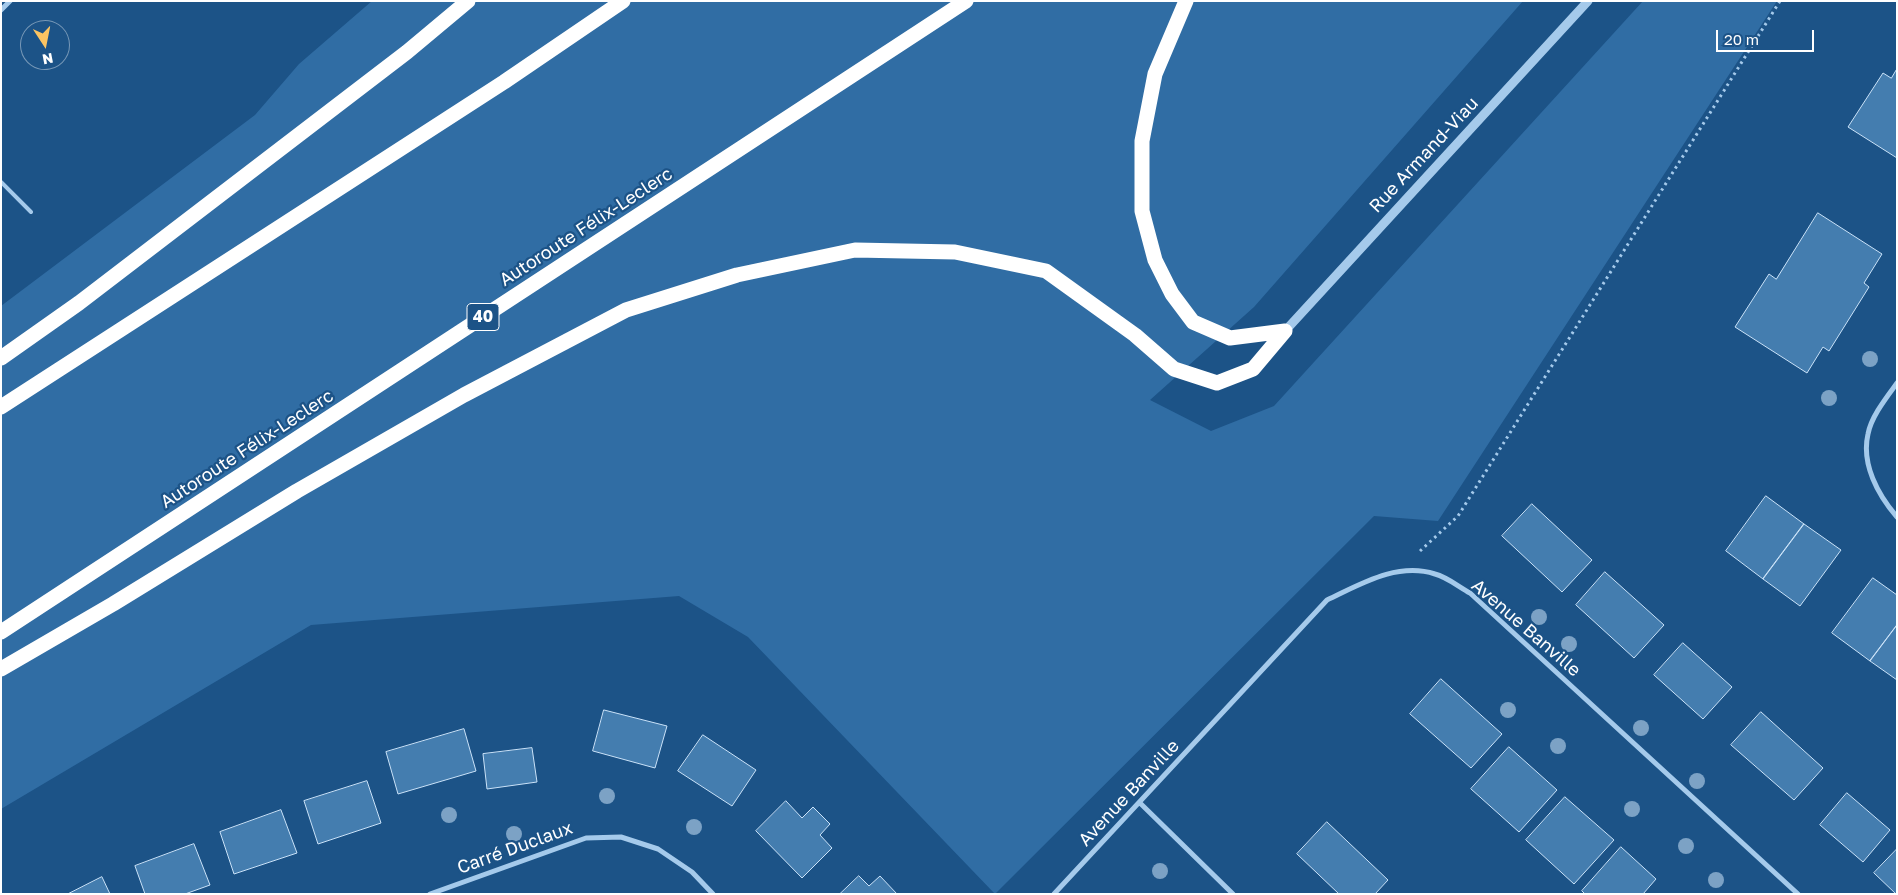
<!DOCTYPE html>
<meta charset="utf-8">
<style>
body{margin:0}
#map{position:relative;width:1898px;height:895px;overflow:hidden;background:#1c5387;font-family:"Golos Text",sans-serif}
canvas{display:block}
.frame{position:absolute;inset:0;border:2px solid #fff;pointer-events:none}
.north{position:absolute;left:20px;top:20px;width:50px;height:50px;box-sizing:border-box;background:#1c5387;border:1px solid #7798b7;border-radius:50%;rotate:169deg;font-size:14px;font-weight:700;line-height:20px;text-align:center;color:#fff}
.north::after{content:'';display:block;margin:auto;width:18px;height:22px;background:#fbc462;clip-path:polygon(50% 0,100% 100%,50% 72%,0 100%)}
.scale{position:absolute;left:1716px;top:30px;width:98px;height:22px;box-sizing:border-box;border:2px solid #fff;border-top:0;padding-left:6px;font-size:15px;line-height:18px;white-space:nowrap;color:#fff;-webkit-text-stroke:4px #1c5387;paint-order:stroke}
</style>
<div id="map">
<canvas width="1898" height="895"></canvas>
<div class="frame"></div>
<div class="north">N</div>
<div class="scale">20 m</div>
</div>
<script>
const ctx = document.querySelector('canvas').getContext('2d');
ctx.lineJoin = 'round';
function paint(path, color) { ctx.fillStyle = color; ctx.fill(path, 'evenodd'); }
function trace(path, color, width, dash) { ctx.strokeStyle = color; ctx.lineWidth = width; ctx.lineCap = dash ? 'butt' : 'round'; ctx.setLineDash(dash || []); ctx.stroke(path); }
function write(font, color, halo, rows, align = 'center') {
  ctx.font = font + ' "Golos Text",sans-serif'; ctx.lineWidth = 4.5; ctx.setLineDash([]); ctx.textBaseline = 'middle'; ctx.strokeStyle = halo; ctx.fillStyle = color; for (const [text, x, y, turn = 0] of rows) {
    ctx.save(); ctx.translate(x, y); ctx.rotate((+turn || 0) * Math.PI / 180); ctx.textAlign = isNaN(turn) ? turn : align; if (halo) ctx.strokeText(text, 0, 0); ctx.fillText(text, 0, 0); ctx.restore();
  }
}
paint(new Path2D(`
 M372 1H1523L1254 307 1150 400 1211 431 1274 406 1643 1H1777L1438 521 1374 516 995 894 748 637 679 596 311 625 1 809V306L255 115 299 64Z`), '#306da4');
const building = new Path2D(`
 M1897 69V158L1848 127 1883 73 1891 78Z
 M1818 213 1882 254 1864 283 1869 287 1829 351 1823 347 1807 373 1735 327 1769 274 1776 279Z
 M1766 496 1804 524 1763 579 1726 551Z
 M1532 504 1592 560 1562 592 1502 536Z
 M1804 524 1841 550 1800 606 1763 579Z
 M1605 572 1664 625 1634 658 1576 605Z
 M1873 578 1897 595V625L1870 661 1832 633Z
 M1897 625V680L1870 661Z
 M1683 643 1732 687 1703 719 1654 675Z
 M1441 679 1502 734 1471 768 1410 714Z
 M604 710 667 726 655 768 593 751Z
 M1761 712 1823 768 1794 800 1731 745Z
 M464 729 476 771 398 794 386 752Z
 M703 735 756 770 732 806 678 771Z
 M1509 747 1557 790 1519 832 1471 789Z
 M532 748 537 782 487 789 483 754Z
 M367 781 381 823 318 844 304 801Z
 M1847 793 1890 830 1863 862 1820 825Z
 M1565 797 1614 840 1574 884 1526 840Z
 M786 801 802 818 813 807 830 824 820 835 832 848 802 878 756 831Z
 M281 810 297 853 234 874 220 832Z
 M1327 822 1388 880 1375 894H1339L1297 854Z
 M194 844 210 885 185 894H145L135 866Z
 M1621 847 1656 879 1643 894H1585L1582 891Z
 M1897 849V894H1896L1874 873Z
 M859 876 869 886 880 876 897 894H840Z
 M102 877 110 894H68Z`);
paint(building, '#447daf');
trace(building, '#cae2f8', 1);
trace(new Path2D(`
 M1420 551 1458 516 1780 1`), '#a5caeb', 3, [2.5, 4]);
trace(new Path2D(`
 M1 182 31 212`), '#a5caeb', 4);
trace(new Path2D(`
 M1 10 10 1
 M1897 383C1886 398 1871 417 1868 434 1861 464 1878 495 1897 517
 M1140 803 1233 894
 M430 894 586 838 621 837 658 849 692 872 713 894
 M1054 894 1327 600C1361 584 1397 562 1435 574 1447 577 1459 587 1470 593L1798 894`), '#a5caeb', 5);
trace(new Path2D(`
 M1285 331 1588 1`), '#a5caeb', 9);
trace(new Path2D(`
 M1186 1 1155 74 1142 141V211L1155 260 1172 294 1193 322 1230 338 1285 331
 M1 358 79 303 407 52 468 1
 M1 407 504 82 623 1
 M1 632 966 1
 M1 669 113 604 297 491 464 395 626 310 737 275 855 250 955 252 1046 271 1135 335 1174 369 1217 383 1253 369 1285 331`), '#fff', 15);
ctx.fillStyle = '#7ca2c5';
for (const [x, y] of [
 [1870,359],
 [1829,398],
 [1539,617],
 [1569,644],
 [1508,710],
 [1641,728],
 [1558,746],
 [1697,781],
 [607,796],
 [1632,809],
 [449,815],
 [694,827],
 [514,834],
 [1686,846],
 [1160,871],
 [1716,880]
]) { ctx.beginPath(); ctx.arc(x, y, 8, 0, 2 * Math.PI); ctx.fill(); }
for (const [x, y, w] of [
 [483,317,32]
]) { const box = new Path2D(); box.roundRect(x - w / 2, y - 13.5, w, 27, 4); ctx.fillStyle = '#1c5387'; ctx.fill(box); trace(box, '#fff', 1); }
write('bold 16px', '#fff', null, [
 ["40",483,317]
]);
write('18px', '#fff', '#1c5387', [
 ["Rue Armand-Viau",1424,155,-47],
 ["Autoroute Félix-Leclerc",586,227,-33],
 ["Autoroute Félix-Leclerc",247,449,-33],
 ["Avenue Banville",1526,628,41],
 ["Avenue Banville",1129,793,-47],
 ["Carré Duclaux",515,848,-20]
]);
</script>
